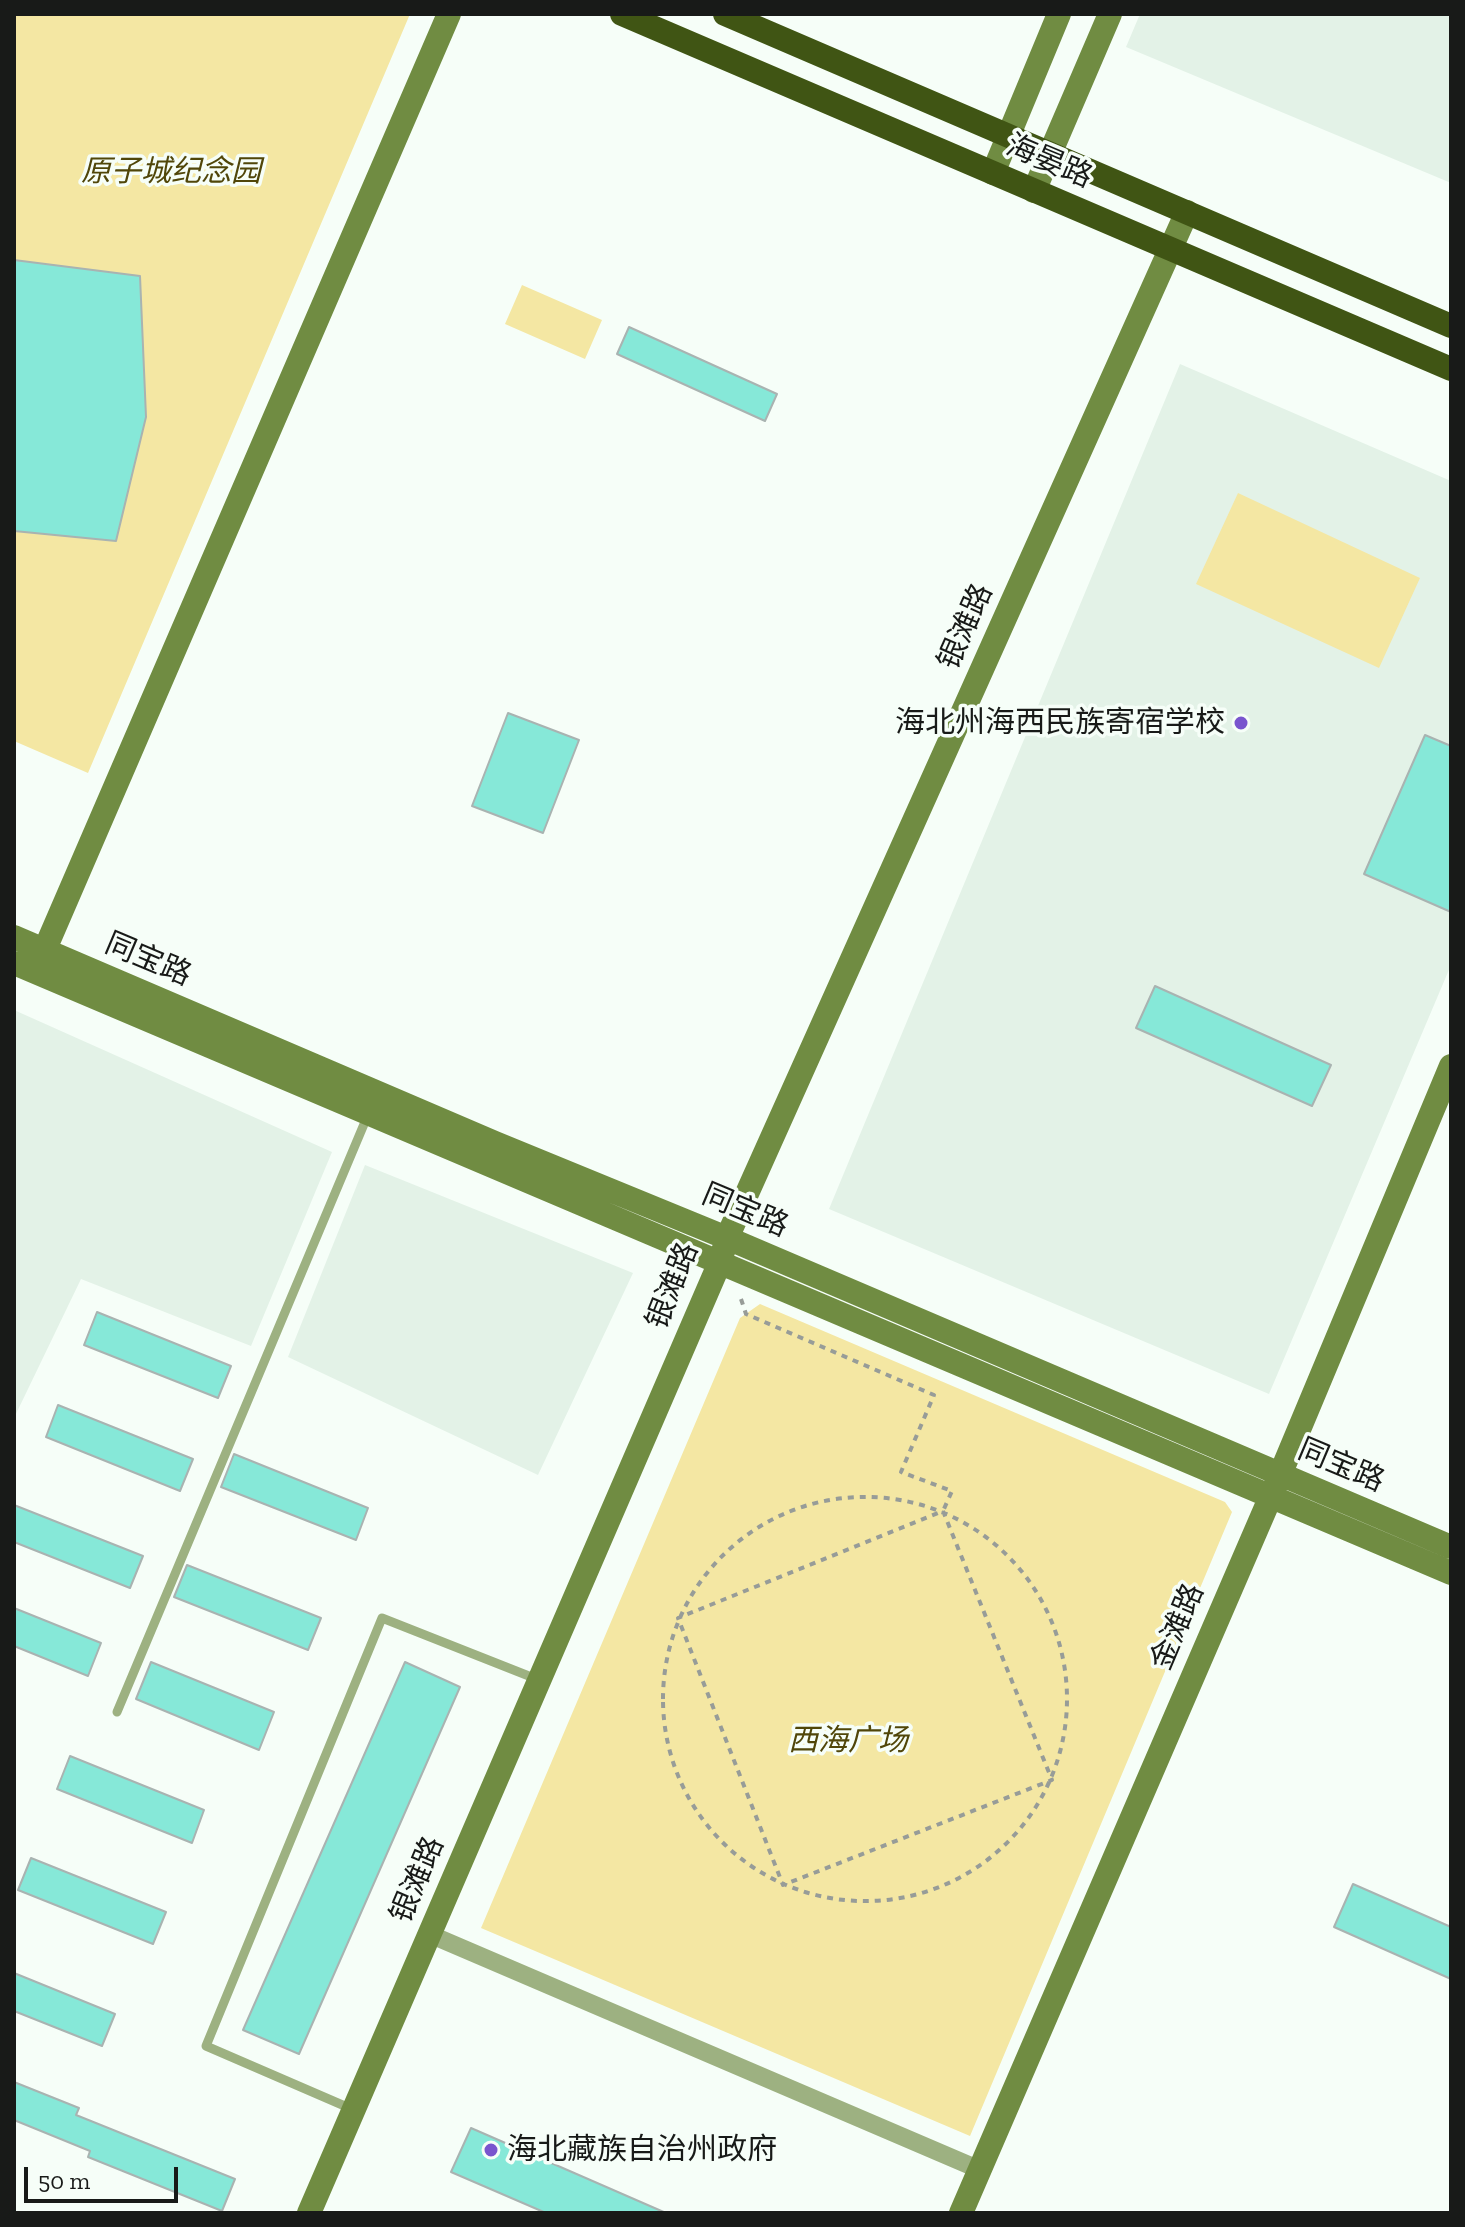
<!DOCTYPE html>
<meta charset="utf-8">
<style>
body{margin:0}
#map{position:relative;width:1465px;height:2227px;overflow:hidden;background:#f6fef8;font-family:"Zilla Slab",serif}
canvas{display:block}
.frame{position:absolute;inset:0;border:16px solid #181a18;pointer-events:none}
.scale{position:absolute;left:24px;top:2167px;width:154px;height:36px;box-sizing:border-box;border:4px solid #181a18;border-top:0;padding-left:10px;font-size:24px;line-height:28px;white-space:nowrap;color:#181a18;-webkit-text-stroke:6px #f6fef8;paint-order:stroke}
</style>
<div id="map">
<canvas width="1465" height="2227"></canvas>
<div class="frame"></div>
<div class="scale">50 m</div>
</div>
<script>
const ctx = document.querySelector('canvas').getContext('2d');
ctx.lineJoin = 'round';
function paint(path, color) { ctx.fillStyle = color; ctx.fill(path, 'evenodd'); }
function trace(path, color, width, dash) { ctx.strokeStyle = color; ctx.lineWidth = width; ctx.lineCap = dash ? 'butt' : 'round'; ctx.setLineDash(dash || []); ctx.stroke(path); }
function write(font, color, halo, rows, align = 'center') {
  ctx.font = font + ' "Zilla Slab","Noto Sans SC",serif'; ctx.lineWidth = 7; ctx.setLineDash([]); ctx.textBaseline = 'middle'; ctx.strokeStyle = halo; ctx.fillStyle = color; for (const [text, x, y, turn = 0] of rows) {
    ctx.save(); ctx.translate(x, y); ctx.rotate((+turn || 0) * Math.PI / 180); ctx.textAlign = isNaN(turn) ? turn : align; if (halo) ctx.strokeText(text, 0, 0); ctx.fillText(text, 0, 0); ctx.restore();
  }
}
paint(new Path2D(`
 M1140 14H1451V183L1126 47Z
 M1180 364 1451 481V965L1269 1394 829 1209Z
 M14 1010 332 1152 251 1346 81 1279 14 1418Z
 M365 1165 633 1273 538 1475 288 1357Z`), '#e3f2e7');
paint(new Path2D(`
 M14 14H410L88 773 14 741Z
 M522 285 602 320 585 359 505 324Z
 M1238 493 1420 578 1379 668 1196 584Z
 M760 1304 1225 1502 1232 1512 970 2136 481 1928 740 1318Z`), '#f4e7a3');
const building = new Path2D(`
 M14 260 140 276 146 417 116 541 14 531Z
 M629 327 777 394 765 421 617 354Z
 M508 713 579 740 543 833 472 806Z
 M1425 735 1451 746V912L1364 874Z
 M1155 986 1331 1065 1312 1106 1136 1028Z
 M97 1312 231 1366 218 1398 84 1345Z
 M58 1405 193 1459 180 1491 46 1437Z
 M234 1454 368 1508 356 1540 221 1487Z
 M14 1505 143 1556 130 1588 14 1542Z
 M187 1565 321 1618 308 1650 174 1597Z
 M14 1608 101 1643 88 1676 14 1646Z
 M151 1662 274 1712 259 1750 136 1699Z
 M405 1662 460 1687 299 2054 243 2030Z
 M70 1756 204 1810 192 1843 57 1789Z
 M31 1858 166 1912 153 1944 18 1890Z
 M1353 1884 1451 1927V1979L1334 1927Z
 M14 1973 115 2014 102 2046 14 2011Z
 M14 2082 79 2108 76 2115 235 2179 222 2211 88 2157 90 2151 14 2120Z
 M471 2128 666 2213H546L451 2172Z`);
paint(building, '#86e8d8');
trace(building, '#a9b3b1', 2);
trace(new Path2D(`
 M741 1299 746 1314 934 1395 901 1472 952 1491 943 1511
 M663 1699a202 202 0 1 1 404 0a202 202 0 1 1-404 0Z
 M943 1511 1052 1780 783 1885 678 1618Z`), '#979c98', 4, [6, 6]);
trace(new Path2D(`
 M117 1712 367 1117
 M354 2110 206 2046 382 1618 539 1680`), '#9db181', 9);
trace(new Path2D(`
 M429 1934 978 2169`), '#9db181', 18);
trace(new Path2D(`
 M993 173 1059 14
 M1034 191 1110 14
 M14 937 495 1143 727 1238 1451 1547
 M14 963 1451 1573
 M39 963 449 14
 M309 2213 720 1262 727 1238 1187 212
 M961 2213 1280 1475 1451 1066`), '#708c42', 24);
trace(new Path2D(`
 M622 14 1451 369
 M725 14 1451 326`), '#405514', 24);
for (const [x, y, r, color] of [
 [1241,723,8,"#7955ce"],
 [491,2150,8,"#7955ce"]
]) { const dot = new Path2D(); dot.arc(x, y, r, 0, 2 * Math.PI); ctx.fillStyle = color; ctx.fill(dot); trace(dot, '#f6fef8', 3); }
write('30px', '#181a18', '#f6fef8', [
 ["海晏路",1049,162,23],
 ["银滩路",966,627,-66],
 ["同宝路",148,960,23],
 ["同宝路",745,1211,23],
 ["银滩路",673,1286,-68],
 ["同宝路",1341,1466,23],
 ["金滩路",1178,1627,-67],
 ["银滩路",418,1880,-67]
]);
write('italic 30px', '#504609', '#f6fef8', [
 ["原子城纪念园",171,172],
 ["西海广场",848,1741]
]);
write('30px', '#181a18', '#f6fef8', [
 ["海北州海西民族寄宿学校",1225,723],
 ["海北藏族自治州政府",507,2150,"left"]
], 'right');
</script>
